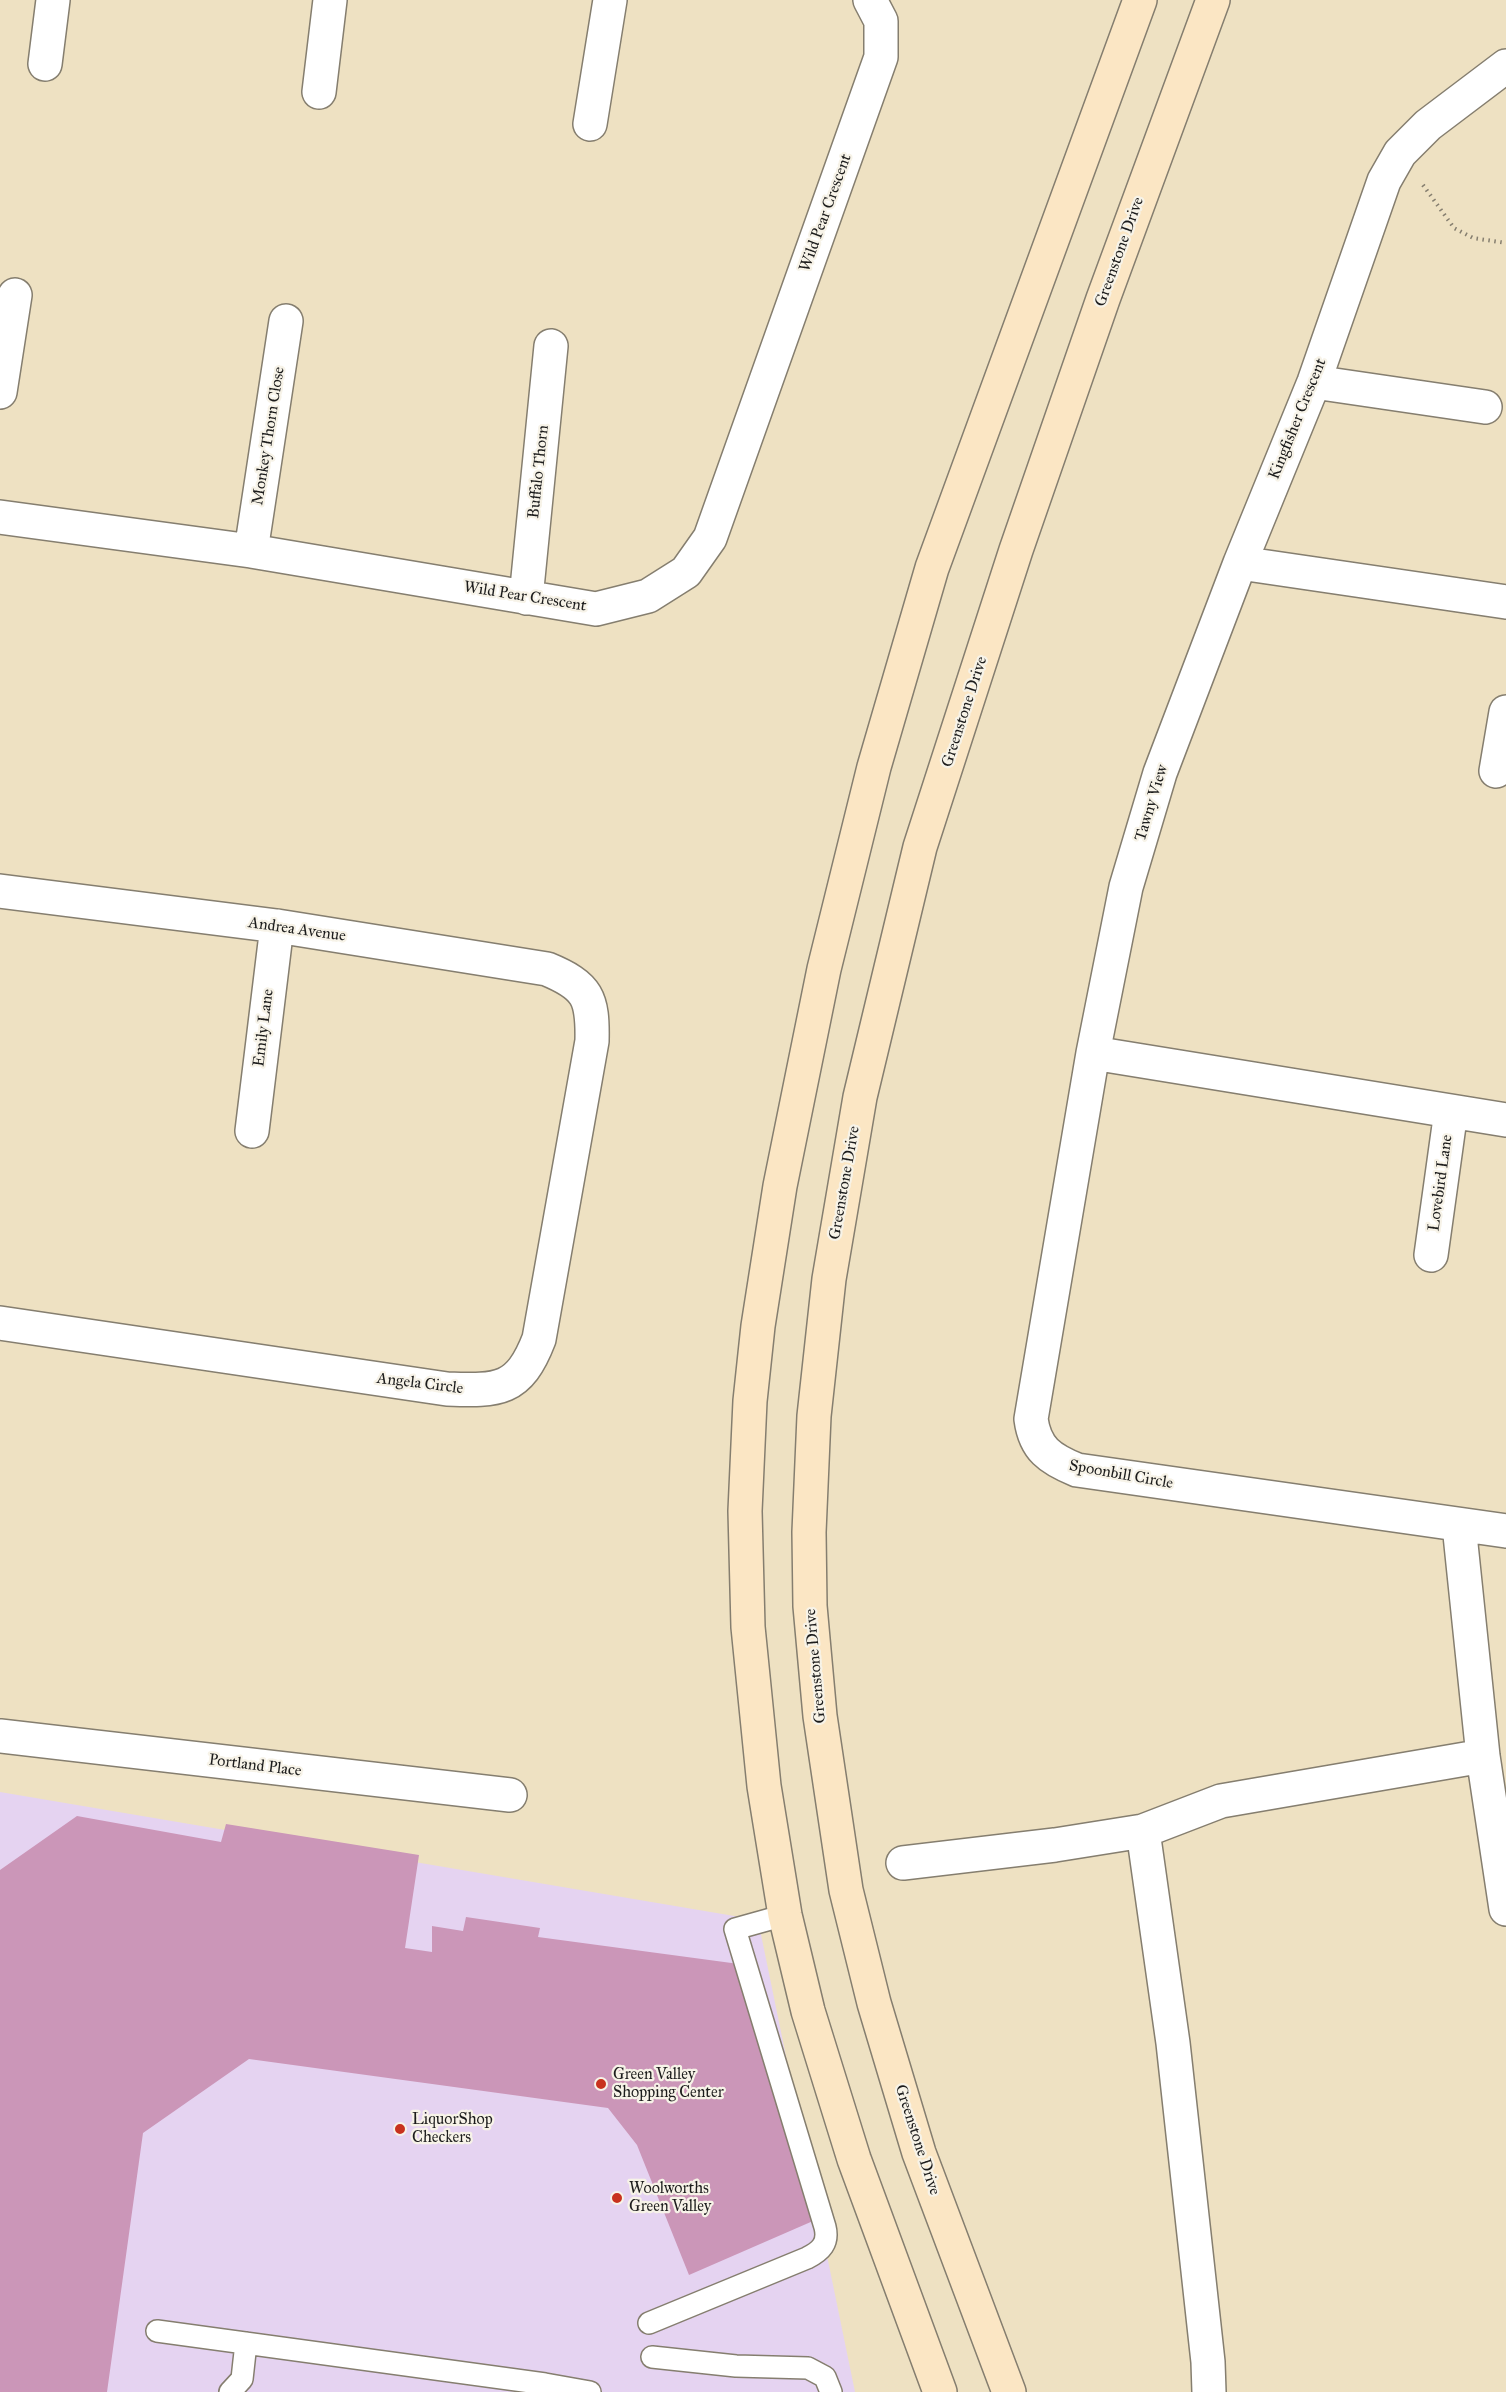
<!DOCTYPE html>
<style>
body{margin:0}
canvas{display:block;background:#eee1c2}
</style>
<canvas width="1506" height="2392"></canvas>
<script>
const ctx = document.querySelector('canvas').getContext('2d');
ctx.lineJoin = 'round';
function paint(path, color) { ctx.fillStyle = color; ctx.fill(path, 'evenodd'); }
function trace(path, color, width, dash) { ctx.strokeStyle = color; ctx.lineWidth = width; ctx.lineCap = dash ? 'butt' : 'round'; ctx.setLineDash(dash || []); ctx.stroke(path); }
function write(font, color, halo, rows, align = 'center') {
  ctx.font = font + ' "IM FELL Great Primer",serif'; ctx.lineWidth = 4.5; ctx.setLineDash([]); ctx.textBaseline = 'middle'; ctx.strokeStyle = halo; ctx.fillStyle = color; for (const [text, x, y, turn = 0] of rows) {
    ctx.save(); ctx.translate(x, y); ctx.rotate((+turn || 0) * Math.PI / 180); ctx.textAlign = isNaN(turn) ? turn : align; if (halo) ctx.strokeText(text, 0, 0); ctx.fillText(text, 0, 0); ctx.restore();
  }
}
paint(new Path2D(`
 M0 1792 758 1920 855 2392H0Z`), '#e5d3f1');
paint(new Path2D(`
 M77 1816 221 1842 226 1824 419 1855 405 1948 432 1952V1926L463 1931 466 1917 540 1928 538 1937 739 1964 813 2221 689 2275 637 2145 608 2108 249 2059 143 2133 107 2392H0V1870Z`), '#cb96b8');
const service = new Path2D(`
 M649 2323 807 2258C821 2251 829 2243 825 2227L735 1929 785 1915
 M157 2331 545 2384 590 2392
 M652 2357 736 2366 808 2368 825 2377 831 2392
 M230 2392 242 2379 246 2343`);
const minor = new Path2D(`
 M45 64 53 0
 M1506 66 1428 125 1400 153 1384 181 1314 382 1240 563 1506 602
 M319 92 330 0
 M590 124 610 0
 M1314 382 1485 407
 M0 392 15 295
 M0 517 251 551 596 609 648 596 686 572 710 538 881 57V21L870 0
 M251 551 286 321
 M1240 563 1160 773 1126 887 1093 1053 1031 1419C1035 1449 1050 1459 1077 1470L1506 1531
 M526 598 551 346
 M1496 771 1506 712
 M0 891 277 926 547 969C588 986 593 998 592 1041L539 1339C519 1391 499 1391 447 1389L0 1323
 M1093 1053 1506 1120
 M252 1131 277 926
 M1431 1255 1451 1111
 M1459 1525 1483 1756 1506 1909
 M0 1736 510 1795
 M1143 1831 1173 2043 1208 2362 1209 2392
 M903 1863 1055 1845 1143 1831 1221 1801 1483 1756`);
const secondary = new Path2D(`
 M940 2392 854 2159 808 2011 785 1915 764 1786 748 1627 745 1511 750 1401 758 1326 780 1186 824 969 874 767 932 568 1140 0
 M1009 2392 919 2153 874 2003 846 1890 820 1716 810 1606 809 1532 814 1416 829 1279 860 1097 920 847 1016 550 1103 299 1213 0`);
trace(service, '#857e6f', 24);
trace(minor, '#857e6f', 36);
trace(secondary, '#857e6f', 36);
trace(new Path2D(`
 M1423 185 1454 228 1473 238 1506 243`), '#857e6f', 4, [1.5, 4.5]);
trace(service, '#fff', 21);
trace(minor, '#fff', 33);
trace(secondary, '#fbe6c4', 33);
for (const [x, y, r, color] of [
 [601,2084,6,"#c8321e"],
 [400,2129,6,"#c8321e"],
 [617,2198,6,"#c8321e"]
]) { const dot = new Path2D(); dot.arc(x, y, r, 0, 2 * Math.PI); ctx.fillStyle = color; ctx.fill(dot); trace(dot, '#f7f3e8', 2); }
write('16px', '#1c1c1c', '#f7f3e8', [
 ["Wild Pear Crescent",826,213,-70],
 ["Greenstone Drive",1120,252,-70],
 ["Kingfisher Crescent",1298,419,-68],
 ["Monkey Thorn Close",269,436,-81],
 ["Buffalo Thorn",539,472,-84],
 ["Wild Pear Crescent",525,597,9],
 ["Greenstone Drive",965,712,-72],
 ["Tawny View",1152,803,-73],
 ["Andrea Avenue",297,930,8],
 ["Emily Lane",264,1028,-83],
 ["Greenstone Drive",845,1183,-80],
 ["Lovebird Lane",1441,1183,-82],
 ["Angela Circle",420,1384,7],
 ["Spoonbill Circle",1121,1475,10],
 ["Greenstone Drive",816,1666,-95],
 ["Portland Place",255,1766,7],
 ["Greenstone Drive",917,2140,72]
]);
write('16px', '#1c1c1c', '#f7f3e8', [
 ["Green Valley",613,2075],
 ["Shopping Center",613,2093],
 ["LiquorShop",412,2120],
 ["Checkers",412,2138],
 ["Woolworths",629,2189],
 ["Green Valley",629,2207]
], 'left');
</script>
